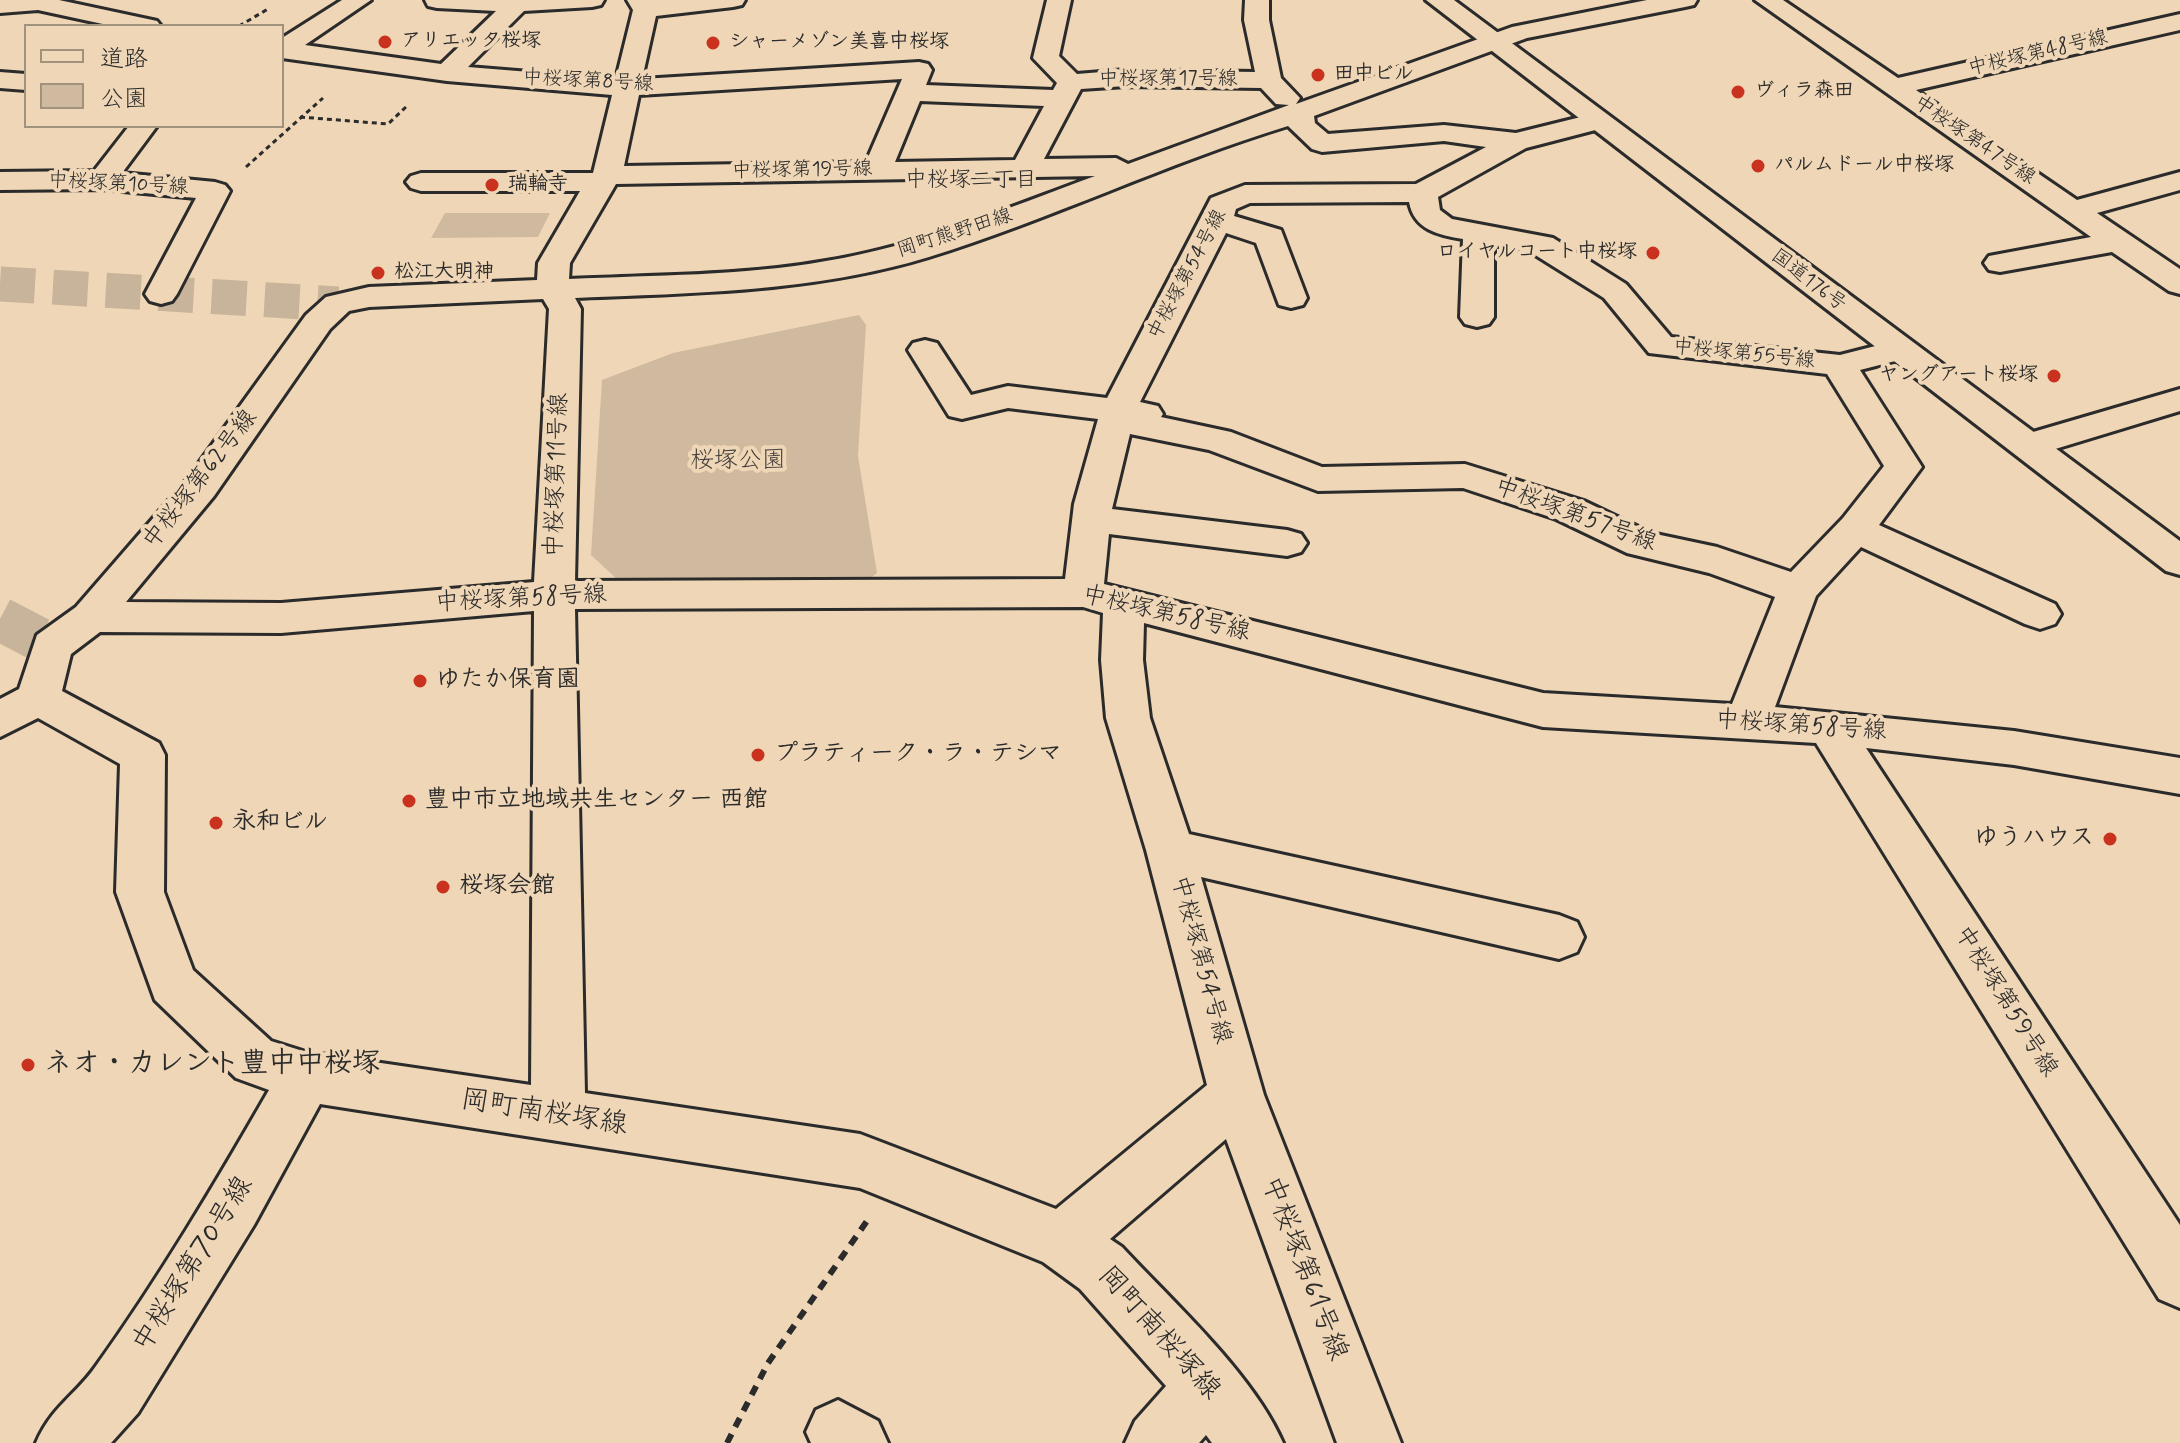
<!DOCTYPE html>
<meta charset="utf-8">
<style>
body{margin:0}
#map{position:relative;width:2180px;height:1443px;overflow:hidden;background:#efd6b6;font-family:Mynerve,"Klee One",sans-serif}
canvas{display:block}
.legend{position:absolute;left:24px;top:24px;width:260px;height:104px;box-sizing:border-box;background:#efd6b6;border:2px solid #a1927e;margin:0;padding:10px 14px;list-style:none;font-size:24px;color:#2b2b2b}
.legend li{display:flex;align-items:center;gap:16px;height:40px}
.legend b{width:40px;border:2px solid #a1927e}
</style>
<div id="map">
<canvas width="2180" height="1443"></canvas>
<ul class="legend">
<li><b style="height:10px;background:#efd6b6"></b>道路</li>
<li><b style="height:22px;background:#cfbaa0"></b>公園</li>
</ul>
</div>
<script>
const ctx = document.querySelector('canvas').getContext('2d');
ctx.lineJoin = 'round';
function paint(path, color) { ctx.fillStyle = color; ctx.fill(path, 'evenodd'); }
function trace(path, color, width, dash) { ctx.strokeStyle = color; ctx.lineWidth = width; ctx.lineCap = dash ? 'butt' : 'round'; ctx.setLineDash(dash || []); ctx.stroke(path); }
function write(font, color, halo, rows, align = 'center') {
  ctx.font = font + ' Mynerve,"Klee One",sans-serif'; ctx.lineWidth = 8; ctx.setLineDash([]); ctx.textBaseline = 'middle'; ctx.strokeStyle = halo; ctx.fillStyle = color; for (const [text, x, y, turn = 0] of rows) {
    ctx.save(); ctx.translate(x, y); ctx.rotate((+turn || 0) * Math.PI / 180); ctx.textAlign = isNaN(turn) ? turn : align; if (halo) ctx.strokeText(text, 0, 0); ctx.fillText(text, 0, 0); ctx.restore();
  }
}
paint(new Path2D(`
 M445 213H550L538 237 431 238Z
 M859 315 866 325 858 456 877 573 869 579 620 582 591 555 602 380 673 353Z`), '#cfbaa0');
trace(new Path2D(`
 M0 284 338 304`), '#c8b49a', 35, [35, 18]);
trace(new Path2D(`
 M0 619 52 646`), '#c8b49a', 44, [44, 22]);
const minor = new Path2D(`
 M0 0H59L157 21 161 26H112L38 10 0 13Z
 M342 0H371L305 45 441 64 496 11 437 8 428 6 425 0H604L601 5 592 7 524 11 468 67 616 79 633 10 627 0H745L742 5 733 7 656 16 642 79 919 62 928 64 932 70 926 85 1053 90 1057 83 1033 58 1047 0H1071L1059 56 1077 74 1126 70 1255 72 1244 20 1245 0H1269V20L1281 78 1300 98 1296 104 1512 27 1647 0H1697L1694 5 1685 7 1527 38 1314 116 1315 123 1328 134 1444 125 1516 133 1597 113 1607 115 1611 121 1607 127 1526 148 1438 197 1440 210 1452 219 1553 238 1626 284 1671 337 1840 355 1899 340 1911 343 1916 350 1911 357 1860 370 1922 467 1879 525 2055 604 2061 614 2055 624 2040 629 2025 624 1861 547 1816 596 1775 707 2014 731 2180 758V794L2014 765 1866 748 2180 1225V1308L2159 1299 1816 743 1543 727 1144 623 1143 660 1150 718 1189 834 1559 915 1577 922 1584 937 1577 952 1559 959 1201 877 1264 1095 1401 1443H1337L1226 1139 1110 1239 1122 1247C1173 1302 1254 1375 1283 1443H1212L1206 1435 1199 1443H1125L1135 1421 1166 1386 1080 1289 1043 1262 860 1188 320 1104 254 1225 138 1413 111 1443H36C52 1406 75 1396 96 1366 159 1278 215 1184 269 1090L236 1078 155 1000 116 892 120 764 38 718 0 737V699L19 689 37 635 76 607 188 478 306 315 326 297 369 287 537 280 538 263 580 191H421L411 188 406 182 411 176 421 173H593L612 95 447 81 282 58V38ZM902 79 866 162 624 166 639 95ZM1126 86 1261 88 1276 104 1289 105 1128 164 1116 158 1044 159 1081 89ZM920 101 1044 106 1015 160 895 162ZM1288 126 1312 149 1322 152 1444 141 1486 147 1416 184 1245 185 1211 198 1107 398 1008 386 971 395 937 343 925 340 913 343 908 350 949 416 962 419 1008 408 1098 419 1074 504 1065 579 575 581 581 309 575 298C694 293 815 292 929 257 1051 219 1167 163 1288 126ZM1095 176C1007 208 919 246 826 261 742 276 655 275 569 279L570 263 616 184ZM1409 202C1414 230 1439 235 1463 239L1460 317 1465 324 1477 327 1489 324 1494 317V245L1532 253 1604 298 1649 353 1827 374 1884 466 1843 518 1791 572 1717 547 1651 533 1584 501 1465 464 1322 467 1231 432 1161 417 1163 414 1158 406 1140 402 1226 233 1256 243 1279 305 1291 308 1303 305 1307 298 1281 230 1234 216 1236 209 1250 203ZM543 299 549 309 534 582 281 603 126 602 214 496 330 329 349 311 369 307ZM1130 434 1209 450 1318 491 1463 488 1556 519 1627 553 1709 573 1775 597 1732 704 1543 693 1104 584 1109 534 1287 556 1301 552 1307 543 1301 534 1287 530 1112 509ZM1083 607 1103 613 1101 660 1106 718 1146 850 1207 1085 1056 1209 860 1134 585 1093 575 609ZM534 611 531 1085 306 1052 271 1041 193 970 164 892 165 755 159 743 62 691 71 654 100 632 281 633Z
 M1755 0H1783L1898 78 2180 14V30L1916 90 2077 200 2180 172V190L2097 213 2180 269V294L2169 291 2112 252 2000 272 1989 270 1984 263 1989 256 2091 237Z
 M0 72 26 74V90L0 88Z
 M129 126H157L122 173 215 182 225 185 230 191 177 294 172 301 161 304 150 301 145 294 196 198 102 189 0 190V172L94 171Z
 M2180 389V411L2029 457 2016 453 2011 445 2016 437Z
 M838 1400 878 1421 888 1443H811L806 1432 816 1410Z`);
const highway = new Path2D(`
 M1426 0H1454L2180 541V575L2166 571Z`);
trace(minor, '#2b2b2b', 6);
trace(highway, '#2b2b2b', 6);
trace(new Path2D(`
 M239 26 268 9
 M300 117 388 124 407 106
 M246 167 323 98`), '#2b2b2b', 3, [5, 4]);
trace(new Path2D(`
 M727 1443 768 1363 867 1221`), '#2b2b2b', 6, [10, 8]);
paint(minor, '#efd6b6');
paint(highway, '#efd6b6');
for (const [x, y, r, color] of [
 [385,42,8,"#c8321e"],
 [713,43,8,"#c8321e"],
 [1318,75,8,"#c8321e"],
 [1738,92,8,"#c8321e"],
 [1758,166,8,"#c8321e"],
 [492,185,8,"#c8321e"],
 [1653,253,8,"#c8321e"],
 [378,273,8,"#c8321e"],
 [2054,376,8,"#c8321e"],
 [420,681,8,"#c8321e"],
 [758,755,8,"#c8321e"],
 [409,801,8,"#c8321e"],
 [216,823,8,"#c8321e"],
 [2110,839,8,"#c8321e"],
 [443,887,8,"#c8321e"],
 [28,1065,8,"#c8321e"]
]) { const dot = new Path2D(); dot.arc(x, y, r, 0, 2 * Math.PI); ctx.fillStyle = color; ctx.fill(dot); trace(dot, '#efd6b6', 3); }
write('bold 20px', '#2b2b2b', '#efd6b6', [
 ["アリエッタ桜塚",401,42],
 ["シャーメゾン美喜中桜塚",729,43],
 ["田中ビル",1334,75],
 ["ヴィラ森田",1754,92],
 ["パルムドール中桜塚",1774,166],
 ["瑞輪寺",508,185],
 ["ロイヤルコート中桜塚",1637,253,"right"],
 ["松江大明神",394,273],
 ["ヤングアート桜塚",2038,376,"right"]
], 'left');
write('20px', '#2b2b2b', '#efd6b6', [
 ["中桜塚第48号線",2038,54,-13],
 ["中桜塚第17号線",1168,80],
 ["中桜塚第8号線",588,82,3],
 ["中桜塚第47号線",1974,141,34],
 ["中桜塚第19号線",802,171,-1],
 ["中桜塚第10号線",118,185,3],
 ["岡町熊野田線",955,234,-18],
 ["中桜塚第54号線",1188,275,-62],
 ["国道176号",1808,281,37],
 ["中桜塚第55号線",1744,355,6]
]);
write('22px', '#2b2b2b', '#efd6b6', [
 ["中桜塚二丁目",971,181]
]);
write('24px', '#44403d', '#efd6b6', [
 ["桜塚公園",738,462]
]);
write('24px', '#2b2b2b', '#efd6b6', [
 ["中桜塚第11号線",558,475,-88],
 ["中桜塚第62号線",201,480,-52],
 ["中桜塚第57号線",1575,516,20],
 ["中桜塚第58号線",521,600,-3],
 ["中桜塚第58号線",1166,615,13],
 ["中桜塚第58号線",1801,727,4],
 ["中桜塚第54号線",1200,960,75],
 ["中桜塚第59号線",2005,1002,58]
]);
write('bold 24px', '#2b2b2b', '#efd6b6', [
 ["ゆたか保育園",436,681],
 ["プラティーク・ラ・テシマ",774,755],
 ["豊中市立地域共生センター 西館",425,801],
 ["永和ビル",232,823],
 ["ゆうハウス",2094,839,"right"],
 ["桜塚会館",459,887]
], 'left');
write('bold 28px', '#2b2b2b', '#efd6b6', [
 ["ネオ・カレント豊中中桜塚",44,1065]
], 'left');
write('28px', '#2b2b2b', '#efd6b6', [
 ["岡町南桜塚線",544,1114,9],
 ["中桜塚第70号線",194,1265,-58],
 ["中桜塚第61号線",1303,1269,69],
 ["岡町南桜塚線",1158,1334,48]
]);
</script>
